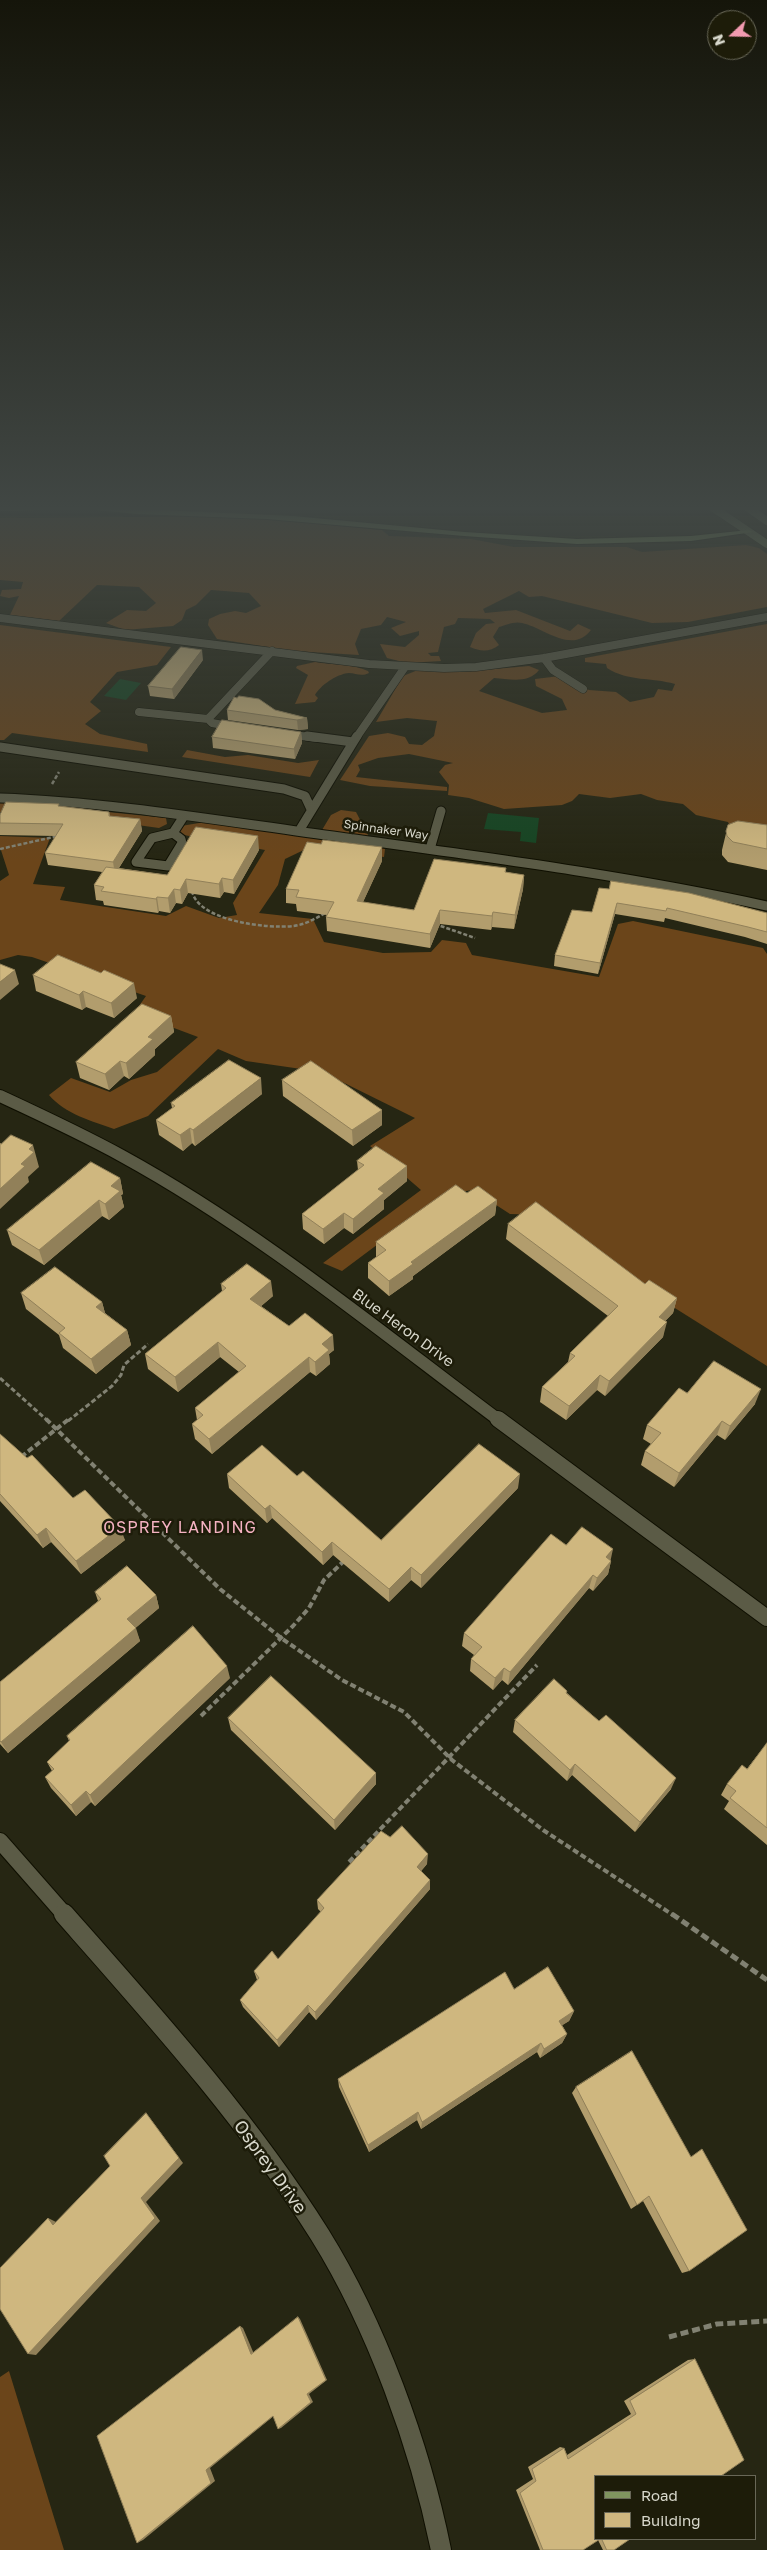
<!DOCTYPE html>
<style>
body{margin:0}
#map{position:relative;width:767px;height:2550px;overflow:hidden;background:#262613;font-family:"Golos Text",sans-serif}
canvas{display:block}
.legend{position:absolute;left:594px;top:2475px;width:162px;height:65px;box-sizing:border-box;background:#1d1c09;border:1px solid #686757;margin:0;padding:6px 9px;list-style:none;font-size:15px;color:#d8d8cc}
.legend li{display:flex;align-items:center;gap:10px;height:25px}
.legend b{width:25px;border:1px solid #686757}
.north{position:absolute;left:707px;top:10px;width:50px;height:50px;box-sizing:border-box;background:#1d1c09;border:1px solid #686757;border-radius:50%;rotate:249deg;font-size:14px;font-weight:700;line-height:20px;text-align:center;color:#d8d8cc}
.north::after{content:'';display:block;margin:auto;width:18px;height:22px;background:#f29ab0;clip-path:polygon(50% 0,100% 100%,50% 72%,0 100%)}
</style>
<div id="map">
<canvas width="767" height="2550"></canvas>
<ul class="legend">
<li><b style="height:6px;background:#80945f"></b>Road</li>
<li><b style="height:14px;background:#cfb77f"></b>Building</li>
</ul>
<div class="north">N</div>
</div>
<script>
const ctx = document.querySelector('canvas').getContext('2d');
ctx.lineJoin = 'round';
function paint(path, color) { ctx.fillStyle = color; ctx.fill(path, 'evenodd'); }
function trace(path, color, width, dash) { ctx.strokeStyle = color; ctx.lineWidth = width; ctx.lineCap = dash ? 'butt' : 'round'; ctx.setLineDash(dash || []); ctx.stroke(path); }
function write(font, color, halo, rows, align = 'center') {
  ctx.font = font + ' "Golos Text",sans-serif'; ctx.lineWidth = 5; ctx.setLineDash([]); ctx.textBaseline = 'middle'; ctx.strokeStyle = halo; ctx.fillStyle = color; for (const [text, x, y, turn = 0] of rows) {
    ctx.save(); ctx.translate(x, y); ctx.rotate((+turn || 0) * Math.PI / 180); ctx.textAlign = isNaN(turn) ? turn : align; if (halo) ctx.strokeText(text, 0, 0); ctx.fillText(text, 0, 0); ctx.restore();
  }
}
paint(new Path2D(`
 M236 516 382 530 389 536 471 539 514 547H627L642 552 746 545 759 548 767 554V607L688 622 652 623 542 596 529 597 519 591 483 609 485 613 516 610 570 631 578 624 591 630C572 655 543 627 522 623 515 621 505 625 499 627L493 637 499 645C490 652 481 652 470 647L476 633 486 624 495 623 490 619 458 618 455 624 444 627 438 652 428 653 431 656H439L441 661 407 663 387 658 380 644 405 647 419 635V631L400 636 391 628 406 622 387 617 381 625 361 629 355 644 359 655 295 651 217 639 208 625 209 619 220 614 235 611 246 613 261 606 249 593 211 590 196 605 186 610 182 620 173 626 125 630 106 623 127 610 146 611 156 603 139 587 97 585 59 621 10 615 19 596 9 598 0 596 2 590 21 589 23 582 0 580V518Z
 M767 624V834L733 833 728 822 696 815 683 804 657 800 641 794 610 798 579 794 572 801 562 805 504 809 469 798 448 795 449 785 439 772 445 765 453 763 409 754 378 758 358 765 360 770 356 777 447 787V791L370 786 340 780 369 736 388 733 405 737 409 744 422 745 434 736 437 721 407 718 376 722 403 676 418 670 461 672 529 666 539 670C528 684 510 679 494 678L479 691 542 713 567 710 562 699 536 686 535 679 560 676 589 690 616 692 630 702 654 697 658 689 672 691 675 684C651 677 629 682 607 668L606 664 585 662V658Z
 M0 625 171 647 157 665 117 672 90 702 101 711 85 724 100 734 147 744 148 752 12 733 4 740H0Z
 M315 662C332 665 353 664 368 671L369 673C361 677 356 673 349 673 336 674 320 686 315 695L318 698 315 702 295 704 308 675 296 668 297 666Z
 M187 750 225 757 248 755 298 763 319 760 310 777 182 757Z
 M0 801 166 818 167 824 159 828 58 814 0 812Z
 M341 810 356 812 368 835V842L385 849 384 857 308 848 285 859 278 885 259 913 313 919 324 942 383 953 431 952 442 940 466 943 472 955 599 977 618 924 633 921 763 948 767 954V1366L651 1293 543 1215 510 1214 473 1190 445 1194 342 1271 323 1263 421 1190 370 1146 415 1118 322 1072 246 1061 218 1049 148 1116 114 1129C92 1121 65 1114 49 1095L71 1078 110 1092 131 1080 157 1072 198 1037 134 1013 146 996 32 957 18 955 0 960V881L9 875 0 847V836L50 838 33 884 65 887 60 900 166 916 186 906 219 918 237 915 233 903 265 850 173 833 181 826 205 822 319 835 331 815Z
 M9 2371 64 2550H0V2377Z`), '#6b451a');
paint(new Path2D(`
 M120 679 141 683 126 700 104 696Z
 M488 813 539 818 536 843 520 841 521 832 484 829Z`), '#164522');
const minorFar4 = new Path2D(`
 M0 618 369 664 444 668 476 667 544 658 767 617
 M544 658 553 670 583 689
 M139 712 208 719
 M208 719 212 723 234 727
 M208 719 272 651
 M286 734 317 738
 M356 738 405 667`);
const minorFar3 = new Path2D(`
 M307 736 353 742
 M0 747 284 789 305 796 311 809
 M0 798C114 802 227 822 340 837 483 857 626 875 767 906
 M299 831 357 736
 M173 833 181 839 182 843 168 866 136 862 152 838Z
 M173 833 184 816
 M430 849 441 811`);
const minorFar2 = new Path2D(`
 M0 1096C41 1115 82 1134 122 1156 257 1230 377 1329 500 1421`);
const minorFar1 = new Path2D(`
 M498 1419 767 1618
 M0 1841 65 1915`);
const minor = new Path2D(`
 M64 1914C154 2016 247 2119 320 2235 376 2325 420 2446 441 2550`);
const major = new Path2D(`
 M709 505 767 544
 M744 505 767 521`);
const highway = new Path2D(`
 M95 505 137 509 293 516 464 532 577 539 691 536 749 530 753 532 691 541 577 544 464 536 267 519 137 514 86 509 0 511V507Z`);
trace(minorFar4, '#0f0f01', 9);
trace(minorFar3, '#0f0f01', 11);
trace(minorFar2, '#0f0f01', 14);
trace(minorFar1, '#0f0f01', 18);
trace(minor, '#0f0f01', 22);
trace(major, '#0f0f01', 9);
trace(highway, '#0f0f01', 2);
trace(new Path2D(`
 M52 784 59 772
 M0 849 58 836
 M192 891C198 921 267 929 293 926 304 925 315 919 325 913
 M435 924 475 938`), '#818172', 2.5, [4, 2]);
trace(new Path2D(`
 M0 1378 48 1421
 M68 1421 112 1386 121 1375 124 1365 148 1344`), '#818172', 3, [5, 2.5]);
trace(new Path2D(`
 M46 1419 220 1589 281 1638 342 1680 404 1712 452 1760 543 1830 673 1915
 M21 1457 69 1419
 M201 1716 293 1626 309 1608 324 1580 344 1561
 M349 1862 537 1665`), '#818172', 4, [6, 3]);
trace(new Path2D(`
 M672 1914 767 1980
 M669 2337 717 2324 767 2321`), '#818172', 5, [8, 4]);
trace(minorFar4, '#5b5b46', 8);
trace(minorFar3, '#5b5b46', 9);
trace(minorFar2, '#5b5b46', 12);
trace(minorFar1, '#5b5b46', 16);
trace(minor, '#5b5b46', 20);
trace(major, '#80945f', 8);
paint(highway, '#98ba6f');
paint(new Path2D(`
 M203 660 174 699 150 696 148 686Z
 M227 710H275L307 718 308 729 298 730 228 720Z
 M301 732 302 743 295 759 213 748 212 737Z
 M60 806 109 812 110 816 140 819 142 831 119 868 167 875 259 850 234 894 224 892 220 898 188 893 182 904 176 903 170 913 159 911 158 913 104 905 103 901 96 900 94 885 102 872 48 865 45 853 56 836 0 835V815Z
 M728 825H767V870L728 862 722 855V850Z
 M382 861 363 902 414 910 506 868V872L524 875 523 889 514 929 492 927 491 930 440 924 430 948 327 931 326 917 327 915 297 911 296 904 286 903V889Z
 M599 888 767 913V944L745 937 665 918 664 922 615 914 598 974 554 966 555 955 592 912Z
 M33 975 137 998 114 1018 86 1007 82 1010 36 991Z
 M171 1016 174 1032 155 1049V1055L129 1079 124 1076 109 1090 80 1078 76 1062Z
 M282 1080 382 1110V1125L353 1146 283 1096Z
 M262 1094 195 1146 192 1143 183 1151 159 1135 156 1120 172 1108 171 1103Z
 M357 1161 407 1166V1181L384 1200V1209L353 1234 344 1228 324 1244 303 1229 302 1214 358 1170Z
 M120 1178 123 1194 121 1195 124 1207 109 1220 102 1216 44 1265 12 1245 7 1230Z
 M467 1193 497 1200 495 1215 413 1276V1279L389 1296 368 1278V1263L376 1257V1242Z
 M508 1224 677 1298 673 1313 665 1321 663 1337 605 1396 597 1390 566 1420 540 1402 542 1387 568 1362 570 1353 608 1316 506 1239Z
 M221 1284 273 1296 261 1306 289 1326 334 1350 329 1354 330 1364 316 1376 310 1372 212 1454 195 1439 192 1424 197 1420 195 1408 239 1372 220 1357 178 1392 148 1369 145 1354 222 1291Z
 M21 1293 102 1302 105 1313 127 1330 131 1345 96 1374 63 1348 59 1335 26 1309Z
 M687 1393 755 1404 725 1440 717 1435 674 1487 641 1465 645 1451 651 1444 643 1439 647 1425Z
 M0 1434 27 1458 73 1498 125 1540 81 1574 51 1542 43 1548 0 1501Z
 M227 1474 297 1476 381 1540 518 1488 421 1588 411 1580 389 1602 333 1555 323 1565 272 1518 267 1523 229 1488Z
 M566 1545 610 1560 611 1561 608 1574 593 1591 589 1588 508 1685 502 1680 493 1690 470 1671 471 1659 474 1655 462 1646 464 1633Z
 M95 1592 156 1595 159 1608 135 1628 140 1641 8 1753 0 1744V1682L98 1601Z
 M230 1678 95 1806 91 1802 76 1816 51 1788 45 1777 52 1771 47 1762 69 1741 67 1736Z
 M567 1691V1693L599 1721 671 1789 635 1832 572 1775 567 1781 513 1732 515 1720Z
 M228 1718 376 1773V1784L335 1830 231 1730Z
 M767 1743V1845L724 1809 729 1801 721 1795 727 1784 747 1769Z
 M427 1864 421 1871 430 1880V1889L316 2020 309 2012 279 2047 243 2007 240 2000 257 1980 254 1971 278 1959 321 1912 318 1909 317 1900Z
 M514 1989 574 2011 569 2021 562 2025 567 2034 562 2043 540 2058 537 2052 421 2129 417 2120 369 2152 339 2087 338 2079Z
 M576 2087 691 2157 689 2271 682 2273 643 2201 631 2209 572 2093Z
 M695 2359 596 2539H630L614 2550H603L598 2540 583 2550H540L516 2490 533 2479 528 2467 560 2447 564 2448 567 2455 631 2414 624 2401 688 2360Z`), '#b29d6d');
paint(new Path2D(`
 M202 650 203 660 174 699 172 689Z
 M307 718 308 729 298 730 297 720Z
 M301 732 302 743 295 759 294 749Z
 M140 819 142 831 115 874 113 862Z
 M258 836 259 850 234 894 233 880Z
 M382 847V861L357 915V901Z
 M524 875 523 889 514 929 515 915Z
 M222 878 224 892 220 898 219 884Z
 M186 879 188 893 182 904 180 890Z
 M174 889 176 903 170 913 168 898Z
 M157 897 159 911 158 913 156 899Z
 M617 903 615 914 598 974 600 963Z
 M440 910V924L430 948V934Z
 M493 912 492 927 491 930 492 916Z
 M15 970 19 984 0 1000V982Z
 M134 983 137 998 114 1018 111 1003Z
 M83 991 86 1007 82 1010 79 995Z
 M171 1016 174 1032 155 1049V1055L129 1079 126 1063 148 1037Z
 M120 1061 124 1076 109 1090 105 1074Z
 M261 1078 262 1094 195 1146 193 1130Z
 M382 1110V1125L353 1146 352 1130Z
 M190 1128 192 1143 183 1151 180 1135Z
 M33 1145 39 1167 28 1177 29 1182 0 1209V1189L21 1164 29 1149Z
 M407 1166V1181L384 1200V1209L353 1234V1219L378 1189Z
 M120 1178 123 1194 121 1195 124 1207 109 1220 105 1204 111 1186Z
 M99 1200 102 1216 44 1265 39 1250Z
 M497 1200 495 1215 413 1276V1279L389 1296V1281L411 1262Z
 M344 1213V1228L324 1244 323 1229Z
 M271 1281 273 1296 252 1314 250 1299Z
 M677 1298 673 1313 655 1332 659 1317Z
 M102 1302 106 1317 96 1307Z
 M667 1322 663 1337 605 1396 609 1381Z
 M127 1330 131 1345 96 1374 91 1359Z
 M333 1335 334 1350 329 1354 330 1364 316 1376 315 1362 322 1344Z
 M218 1342 220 1357 178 1392 175 1377Z
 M309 1357 310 1372 212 1454 209 1439Z
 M600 1375 597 1390 566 1420 569 1406Z
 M761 1389 755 1404 725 1440 730 1426Z
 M722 1421 717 1435 674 1487 679 1473Z
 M520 1474 518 1488 421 1588V1575Z
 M270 1505 272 1518 267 1523 265 1509Z
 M120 1527 125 1540 81 1574 76 1561Z
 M46 1528 51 1542 43 1548 37 1535Z
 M332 1542 333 1555 323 1565 322 1552Z
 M613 1549 610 1563 606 1557Z
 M611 1561 608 1574 593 1591 597 1578Z
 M411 1567V1580L389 1602V1589Z
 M593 1575 589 1588 508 1685 510 1672Z
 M156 1595 159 1608 131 1632 127 1619Z
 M136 1628 140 1641 8 1753 1 1742Z
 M227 1666 230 1678 95 1806 90 1795Z
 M504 1668 502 1680 493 1690 495 1678Z
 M575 1764 572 1775 567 1781 570 1770Z
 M376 1773V1784L335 1830 334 1820Z
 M676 1778 671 1789 635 1832 640 1822Z
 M86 1791 91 1802 76 1816 71 1805Z
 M428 1854 427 1864 417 1876V1867Z
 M430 1880V1889L316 2020 315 2012Z
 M308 2005 309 2012 279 2047 277 2040Z
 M574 2011 569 2021 555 2030 559 2021Z
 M567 2034 562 2043 540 2058 544 2049Z
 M541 2043 537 2052 421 2129 422 2122Z
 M418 2112 417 2120 369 2152 368 2145Z
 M146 2113 183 2163 146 2202 160 2221 36 2355 28 2354 141 2198Z
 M48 2218 56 2222 53 2225Z
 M298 2317 300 2319 327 2380 309 2394 313 2402 281 2428 278 2429 307 2394Z
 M240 2326 243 2328 254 2354H251Z
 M275 2415 210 2468 215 2481 143 2540 137 2543 206 2470 273 2416Z`), '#918059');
const building = new Path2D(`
 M181 647 202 650 172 689 148 686Z
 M239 696 259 699 275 710 307 718 297 720 227 710 234 697 237 698Z
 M222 720 301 732 294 749 212 737Z
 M6 802 59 804 58 806 109 812V816L140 819 113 862 45 853 63 824 0 823V815Z
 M738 821 767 825V849L733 842 727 836 726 831 728 825Z
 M196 827 258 836 233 880 222 878 219 884 186 879 180 890 174 889 168 898 157 897 156 899 101 891 104 887 94 885 106 867 167 875Z
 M323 840 382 847 357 901 414 910 434 859 506 868 505 872 524 875 515 915 493 912 492 916 440 910 430 934 326 917 334 902 296 897 299 890 286 889 307 842 321 844Z
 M611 881 689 893 767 913V932L748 927 667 908 666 911 617 903 600 963 555 955 572 910 592 912 599 888 609 889Z
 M58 955 101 973 104 970 134 983 111 1003 83 991 79 995 33 975Z
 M0 964 15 970 0 982Z
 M142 1004 171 1016 148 1037 153 1039 126 1063 120 1061 105 1074 76 1062Z
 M229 1060 261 1078 193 1130 190 1128 180 1135 156 1120 175 1106 171 1103Z
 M311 1061 382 1110 352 1130 282 1080Z
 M11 1135 33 1145 29 1149 34 1152 21 1164 25 1166 0 1189V1143L1 1144Z
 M376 1146 407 1166 378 1189 384 1193 353 1219 344 1213 323 1229 302 1214 364 1165 357 1161Z
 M91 1162 120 1178 111 1186 120 1191 105 1204 99 1200 39 1250 7 1230Z
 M456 1185 467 1193 478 1186 497 1200 411 1262 413 1264 389 1281 368 1263 386 1250 376 1242Z
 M536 1202 645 1284 649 1280 677 1298 659 1317 667 1322 609 1381 600 1375 569 1406 542 1387 575 1356 570 1353 618 1306 508 1224Z
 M247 1264 271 1281 250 1299 289 1326 305 1313 333 1335 322 1344 329 1350 315 1362 309 1357 209 1439 192 1424 203 1415 195 1408 246 1366 218 1342 175 1377 145 1354 226 1288 221 1284Z
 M55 1267 102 1302 96 1307 127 1330 91 1359 59 1333 65 1328 21 1293Z
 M714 1361 761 1389 730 1426 722 1421 679 1473 645 1451 661 1433 647 1425 679 1388 687 1393Z
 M0 1434 27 1458 32 1455 73 1498 85 1490 120 1527 76 1561 46 1528 37 1535 0 1494Z
 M479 1444 520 1474 421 1575 411 1567 389 1589 332 1542 322 1552 270 1505 265 1509 227 1474 262 1445 297 1476 303 1471 381 1540Z
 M582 1527 613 1549 606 1557 611 1561 597 1578 593 1575 510 1672 504 1668 495 1678 471 1659 482 1647 464 1633 551 1534 566 1545Z
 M127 1566 156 1595 127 1619 136 1628 1 1742 0 1741V1682L101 1599 95 1592Z
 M193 1626 227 1666 90 1795 86 1791 71 1805 45 1777 54 1769 47 1762 70 1740 67 1736Z
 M271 1676 376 1773 334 1820 228 1718Z
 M554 1679 567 1691 566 1693 599 1721 606 1715 676 1778 640 1822 575 1764 570 1770 515 1720Z
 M767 1743V1828L730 1798 736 1791 727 1784 742 1765 747 1769Z
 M402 1826 428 1854 417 1867 430 1880 315 2012 308 2005 277 2040 240 2000 259 1978 254 1971 272 1951 278 1959 324 1908 317 1900 381 1831 390 1837Z
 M548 1967 574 2011 559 2021 567 2034 544 2049 541 2043 422 2122 418 2112 368 2145 338 2079 505 1972 514 1989Z
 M632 2051 691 2157 702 2149 747 2230 689 2271 649 2196 637 2205 576 2087Z
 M146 2113 179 2158 141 2198 155 2218 28 2354 0 2309V2268L48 2218 53 2225 110 2166 104 2156Z
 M298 2317 326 2380 307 2394 311 2402 278 2429 273 2416 206 2470 211 2483 137 2543 97 2436 240 2326 251 2354Z
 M695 2359 744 2460 721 2476H596V2539H600L583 2550H543L520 2493 536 2481 532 2469 564 2448 568 2459 636 2414 630 2401Z
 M602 2539H630L614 2550H607Z`);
paint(building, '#cfb77f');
trace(building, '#918059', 1);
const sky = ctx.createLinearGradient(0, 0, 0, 862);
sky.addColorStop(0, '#15150a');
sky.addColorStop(0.59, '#414744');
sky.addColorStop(1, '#41474400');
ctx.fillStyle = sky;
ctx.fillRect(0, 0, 767, 862);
write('12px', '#d8d8cc', '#1d1c09', [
 ["Spinnaker Way",386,830,8]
]);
write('15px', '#d8d8cc', '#1d1c09', [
 ["Blue Heron Drive",403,1328,36]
]);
ctx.letterSpacing = '1px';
write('16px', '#f5b2c2', '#1d1c09', [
 ["OSPREY LANDING",180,1528]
]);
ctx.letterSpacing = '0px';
write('18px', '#d8d8cc', '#1d1c09', [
 ["Osprey Drive",270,2167,54]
]);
</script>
